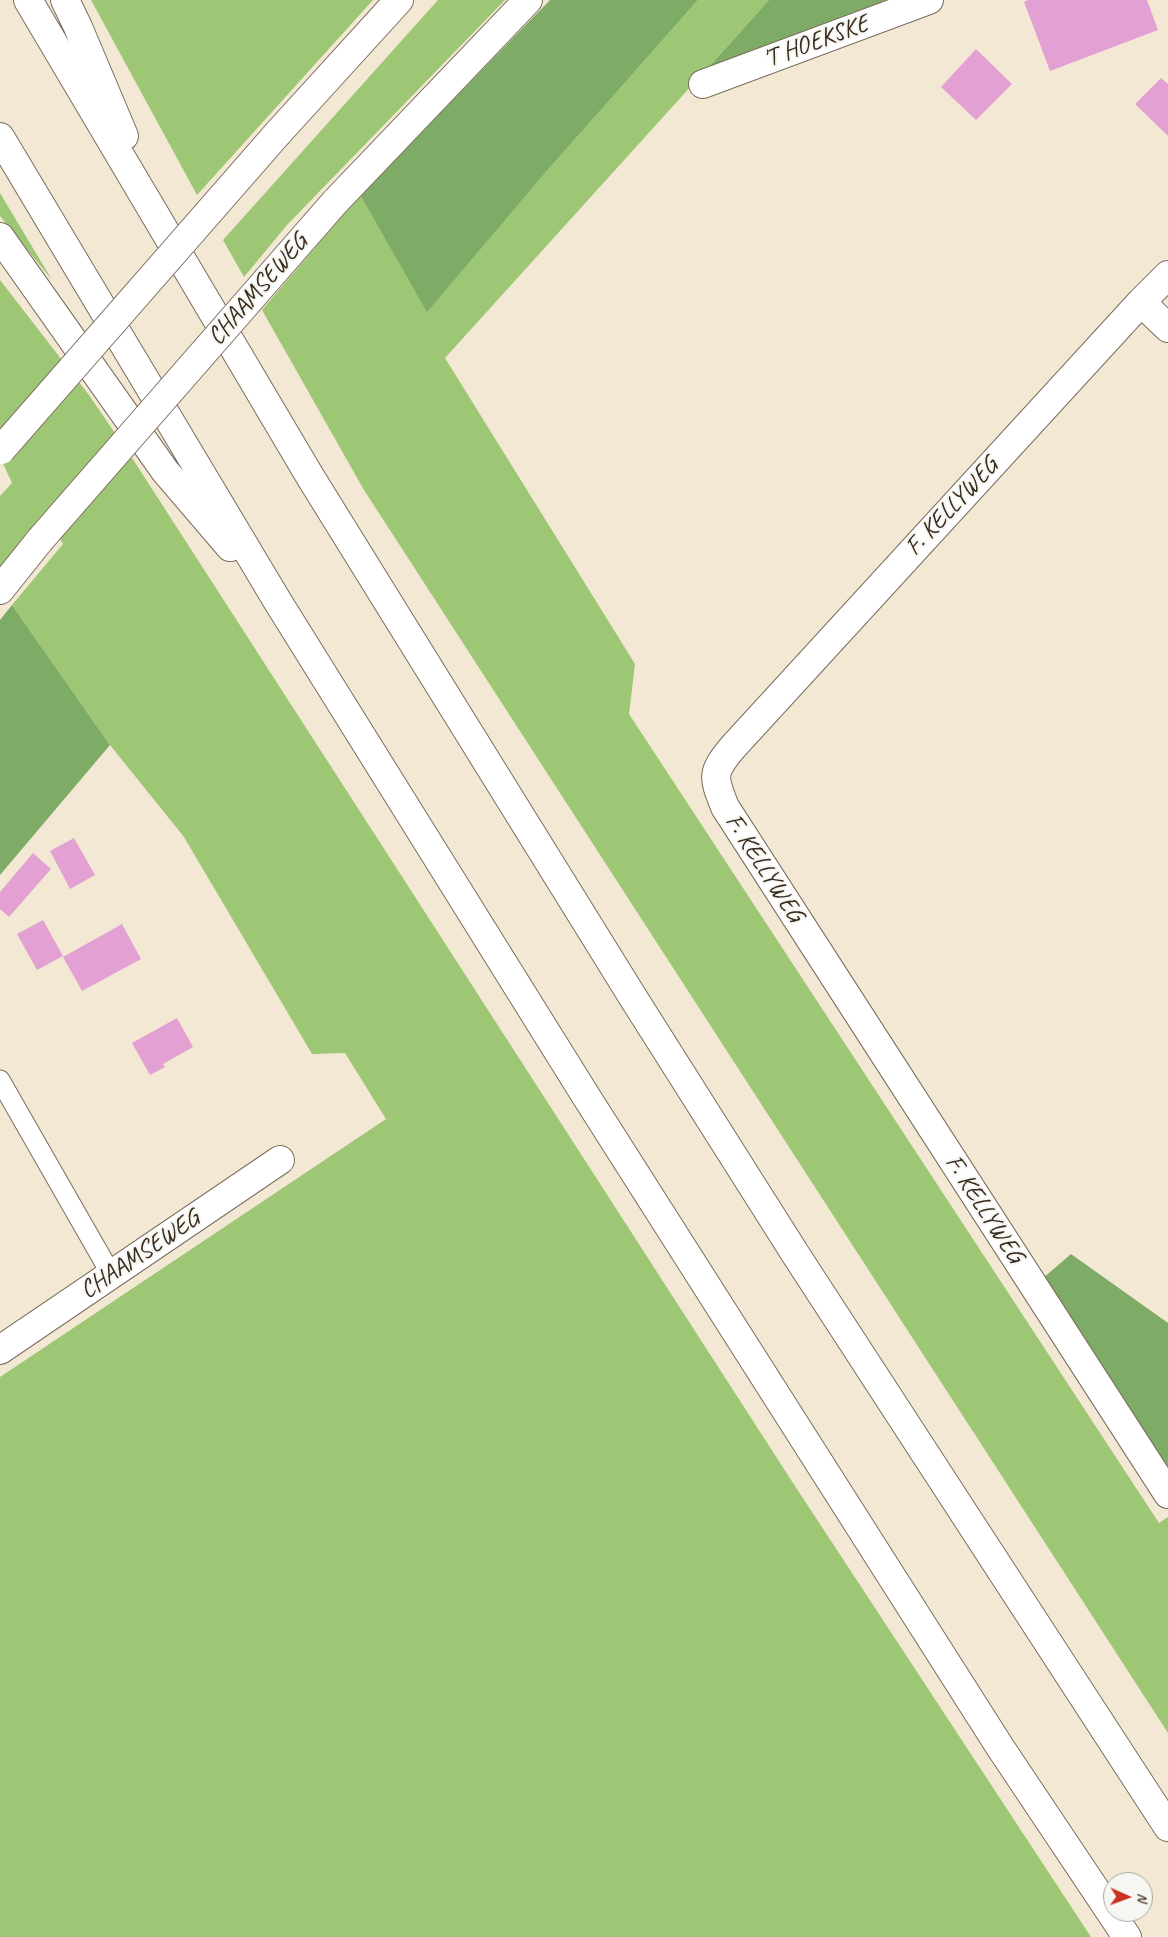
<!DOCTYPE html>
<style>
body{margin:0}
#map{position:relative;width:1168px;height:1937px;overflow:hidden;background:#f2e8d4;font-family:Caveat,sans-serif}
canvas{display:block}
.north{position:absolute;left:1103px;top:1872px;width:50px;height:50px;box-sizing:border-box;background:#f6f6f2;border:1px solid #aba49d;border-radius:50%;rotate:92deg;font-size:14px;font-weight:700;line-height:20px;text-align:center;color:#3b2a1e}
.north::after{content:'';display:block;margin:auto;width:18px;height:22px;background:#c8321e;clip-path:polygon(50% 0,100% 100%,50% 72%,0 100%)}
</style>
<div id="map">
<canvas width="1168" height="1937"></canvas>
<div class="north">N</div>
</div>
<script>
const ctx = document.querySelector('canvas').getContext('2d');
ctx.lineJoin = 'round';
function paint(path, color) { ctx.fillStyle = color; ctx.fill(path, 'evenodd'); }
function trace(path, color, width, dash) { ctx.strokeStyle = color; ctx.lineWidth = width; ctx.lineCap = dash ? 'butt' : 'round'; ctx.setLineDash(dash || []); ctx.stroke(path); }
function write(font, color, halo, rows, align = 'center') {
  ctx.font = font + ' Caveat,sans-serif'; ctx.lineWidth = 4; ctx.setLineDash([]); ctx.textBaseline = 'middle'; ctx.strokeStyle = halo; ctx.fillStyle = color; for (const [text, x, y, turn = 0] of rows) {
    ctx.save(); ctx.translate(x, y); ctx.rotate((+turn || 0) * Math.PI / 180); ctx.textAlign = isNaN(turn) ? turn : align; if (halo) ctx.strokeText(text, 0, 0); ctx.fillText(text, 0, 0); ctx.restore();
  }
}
paint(new Path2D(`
 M91 0H373L197 195Z
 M438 0H505L287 225 244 277 223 240Z
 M698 0H769L445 358 635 664 629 714 1159 1523 1168 1517V1733L364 490 262 310 360 195 427 311 546 172Z
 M0 193 52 280 0 216Z
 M0 280 89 395 134 461 793 1483 1091 1937H0V1377L386 1119 345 1053 312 1054 184 837 110 745 12 605 63 544 46 516 0 571V496L12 483 0 457Z`), '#9dc774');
paint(new Path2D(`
 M550 0H698L546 172 427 312 360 195Z
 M769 0H900L705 71Z
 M12 605 110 745 0 875V620Z
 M1071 1254 1168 1323V1474L1042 1279Z`), '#7eac66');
paint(new Path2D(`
 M1028 0H1147L1158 30 1050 71 1024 2Z
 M976 49 1012 84 976 120 941 87Z
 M1161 78 1168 84V136L1135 104Z
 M74 838 95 875 70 889 50 851Z
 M33 853 51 869 9 917 0 909V892Z
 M43 920 63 956 37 970 17 934Z
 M122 924 141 959 82 991 63 957Z
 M177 1018 193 1047 163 1064 165 1067 150 1075 132 1043Z`), '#e3a1d3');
const service = new Path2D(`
 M0 1080 111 1274`);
const minor = new Path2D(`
 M703 84 929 0
 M335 202 528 0
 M1168 275 1141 302 733 747C711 773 713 777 725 807L1168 1494
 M1141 302 1168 328
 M0 590 40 540
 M0 1350 280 1160`);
const secondary = new Path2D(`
 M278 133 399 0`);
const motorway = new Path2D(`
 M28 0 311 478 634 999 796 1255 1168 1827
 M65 0 78 27 124 136
 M0 137 278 602 584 1093 1000 1747 1127 1937
 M0 237 165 471 230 547`);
trace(service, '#7b6c5e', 21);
trace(minor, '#7b6c5e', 30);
trace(secondary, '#7b6c5e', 30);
trace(motorway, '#7b6c5e', 30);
trace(service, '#fff', 19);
trace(minor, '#fff', 28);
trace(secondary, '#fff', 28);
trace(motorway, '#fff', 28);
const minorBridge = new Path2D(`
 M40 540 335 202`);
const secondaryBridge = new Path2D(`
 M1 450 278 133`);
trace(minorBridge, '#7b6c5e', 30, []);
trace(secondaryBridge, '#7b6c5e', 30, []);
trace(minorBridge, '#fff', 28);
trace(secondaryBridge, '#fff', 28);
write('25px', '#3b2a1e', '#f6f6f2', [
 ["'T HOEKSKE",816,42,-20],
 ["CHAAMSEWEG",258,290,-49],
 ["F. KELLYWEG",952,507,-47],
 ["F. KELLYWEG",764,868,57],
 ["F. KELLYWEG",984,1209,57],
 ["CHAAMSEWEG",140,1255,-34]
]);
</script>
